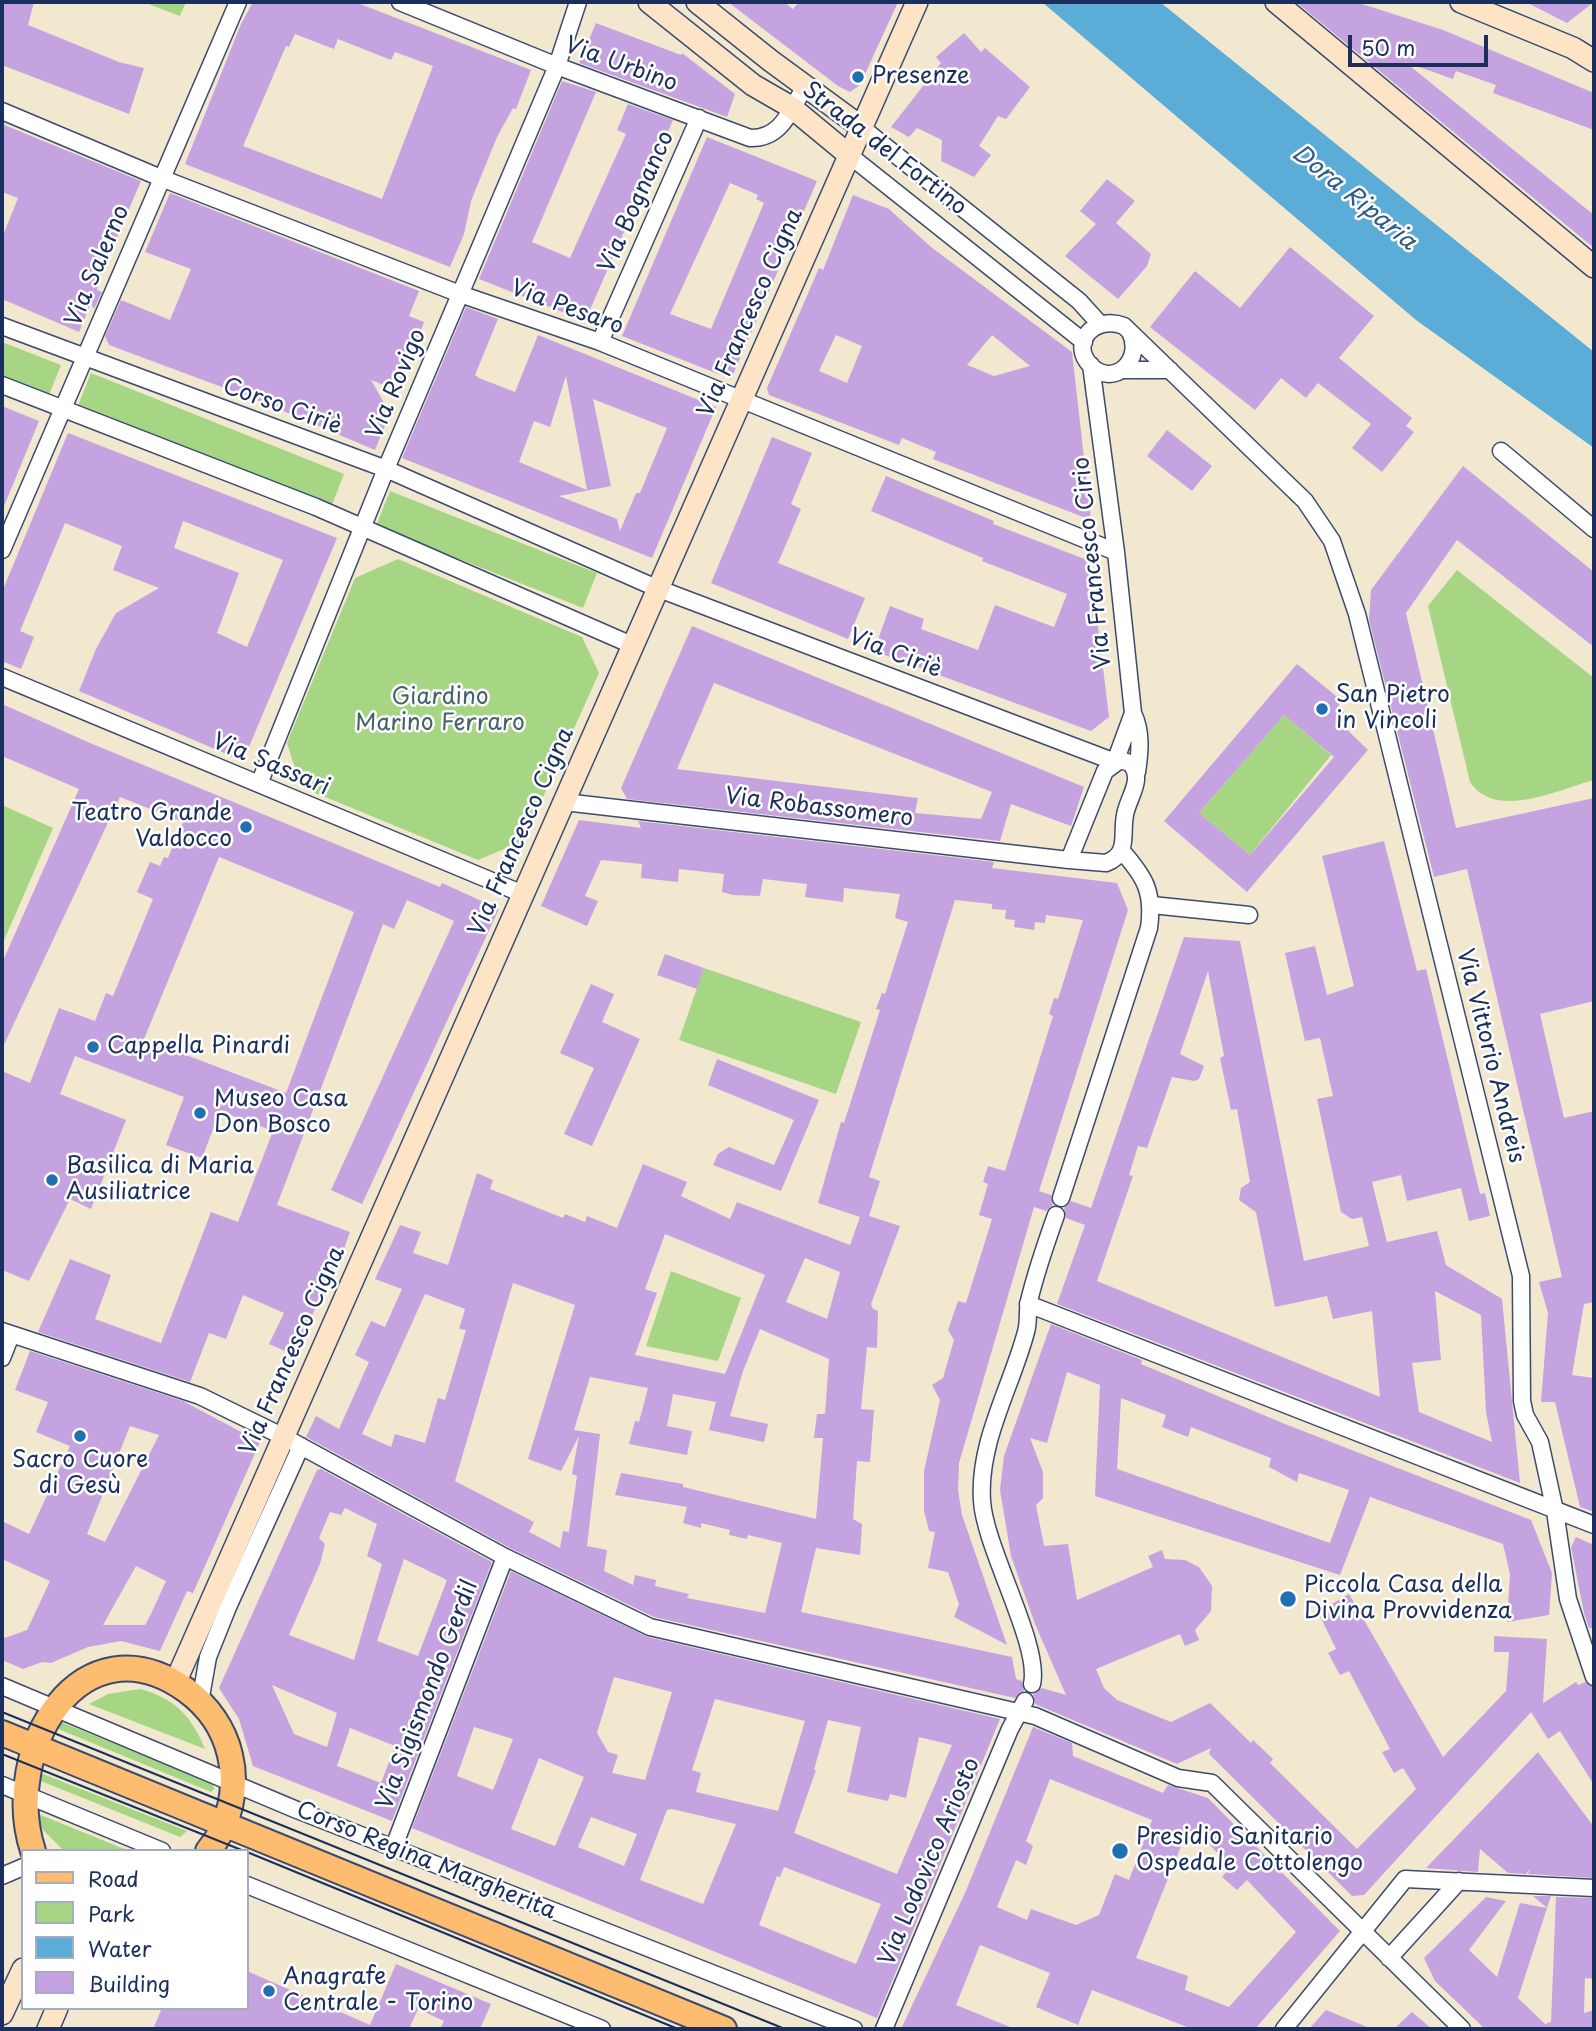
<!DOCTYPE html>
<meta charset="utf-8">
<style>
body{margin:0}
#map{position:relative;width:1596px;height:2031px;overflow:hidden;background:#f1e8cf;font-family:"Playpen Sans",sans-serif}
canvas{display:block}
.frame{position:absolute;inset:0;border:4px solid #1b2f5e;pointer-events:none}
.legend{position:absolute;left:21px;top:1849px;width:228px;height:161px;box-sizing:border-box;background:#fff;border:2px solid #a4acbf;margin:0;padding:9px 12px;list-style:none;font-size:21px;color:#1b2f5e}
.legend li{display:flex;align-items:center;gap:14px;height:35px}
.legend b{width:35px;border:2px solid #a4acbf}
.scale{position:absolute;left:1348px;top:35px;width:140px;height:32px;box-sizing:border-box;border:4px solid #1b2f5e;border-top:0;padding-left:9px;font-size:21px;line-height:24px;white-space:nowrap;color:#1b2f5e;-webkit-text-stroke:5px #fff;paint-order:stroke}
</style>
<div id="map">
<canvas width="1596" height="2031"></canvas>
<div class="frame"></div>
<ul class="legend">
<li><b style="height:9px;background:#fdbc70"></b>Road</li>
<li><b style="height:19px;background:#a6d583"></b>Park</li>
<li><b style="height:19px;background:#5bacd6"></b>Water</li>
<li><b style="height:19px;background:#c5a3e1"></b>Building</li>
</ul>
<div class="scale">50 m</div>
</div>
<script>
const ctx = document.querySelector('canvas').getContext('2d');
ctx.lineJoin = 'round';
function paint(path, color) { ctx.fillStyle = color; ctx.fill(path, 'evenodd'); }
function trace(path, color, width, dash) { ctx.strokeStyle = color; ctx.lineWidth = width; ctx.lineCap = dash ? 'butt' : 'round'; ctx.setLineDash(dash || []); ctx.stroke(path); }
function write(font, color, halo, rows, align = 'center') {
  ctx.font = font + ' "Playpen Sans",sans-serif'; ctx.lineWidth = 5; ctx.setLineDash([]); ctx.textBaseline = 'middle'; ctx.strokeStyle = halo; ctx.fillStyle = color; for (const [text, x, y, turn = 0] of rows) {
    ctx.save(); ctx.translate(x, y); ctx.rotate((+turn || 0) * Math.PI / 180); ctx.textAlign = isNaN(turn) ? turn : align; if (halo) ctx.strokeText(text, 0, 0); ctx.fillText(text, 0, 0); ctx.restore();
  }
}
paint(new Path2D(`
 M143 2H186L180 16Z
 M2 342 61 365 47 400 2 382Z
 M91 373 344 474 330 510 77 408Z
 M390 491 597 573 583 608 376 526Z
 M398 559 582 637 599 673 523 841 478 860 301 787 287 743 355 578Z
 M1457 570 1594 678V780C1559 789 1496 821 1470 782L1428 606Z
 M1284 715 1331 755 1250 855 1199 813Z
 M2 805 53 828 2 945Z
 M704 968 861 1022 836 1094 679 1040Z
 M671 1271 741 1298 718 1361 646 1346Z
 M140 1689C175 1698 192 1717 205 1749L89 1704 108 1694Z
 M56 1720 213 1784 214 1789 211 1792 51 1726Z
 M33 1770 187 1831 180 1837 31 1777Z
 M36 1813 129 1851H64L43 1830Z`), '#a6d583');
paint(new Path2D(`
 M1042 2H1160L1594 352V448L1416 320Z`), '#5bacd6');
paint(new Path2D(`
 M5 2H34L28 25 119 62 144 68 129 114 2 65V12Z
 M253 2H355L531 70 516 109 513 108 497 137 471 201 464 234 450 267 185 164 241 24ZM295 34 334 49 338 39 391 60 395 52 433 66 382 199 243 146 286 46 289 47Z
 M728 2H784L793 9 799 2H898L860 85 850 92 838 86Z
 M1296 2H1356L1443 30 1594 93V130L1493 93 1496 85 1456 71 1453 79 1405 62 1594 215V248Z
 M1526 2H1594L1567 23Z
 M596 23 681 55 682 53 735 94 727 117 579 63Z
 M964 33 981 52 985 48 1030 87 1006 119 998 116 979 146 991 155 974 177 941 161 942 140 917 128 909 137 891 127 941 63 936 57Z
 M562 81 596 92 532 242 570 258 626 134 617 130 628 104 673 120 585 321 479 279Z
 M2 124 141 181 102 272 97 290 102 292 94 309 91 303 79 332 2 299V238L18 198 2 192Z
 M707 137 817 181 731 379 622 336ZM730 183 758 195 756 199 764 203 711 329 670 314Z
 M1107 179 1135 201 1116 223 1151 254 1147 266 1118 299 1065 256 1096 224 1080 211Z
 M170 193 419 291 409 316 424 322 399 391 371 380 390 413 375 450 262 402 109 345 105 336 121 300 170 320 191 269 145 252Z
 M853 195 889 209 931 247 1072 352 1091 520 933 459 936 452 902 438 899 445 769 395 767 388 819 268 823 270ZM836 335 862 346 847 383 819 371ZM992 335 1030 366 994 376 967 365Z
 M1290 247 1374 316 1339 358 1412 418 1406 426 1414 432 1382 472 1352 448 1371 424 1318 383 1306 398 1281 378 1255 410 1150 327 1195 271 1240 308Z
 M466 307 498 319 475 375 479 378 515 392 538 335 716 407 652 558 402 458ZM566 376 581 457 587 490 519 462 534 421 550 427ZM593 399 667 428 640 493H636L620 531 617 519 559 496 611 486Z
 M2 406 39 421 2 511Z
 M1167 430 1212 466 1192 491 1147 456Z
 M68 433 337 538 243 761 79 691 96 649 116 613 159 588 113 570 122 546 65 523 20 631 34 637 21 669 2 661V592ZM183 521 283 560 247 647 217 633 239 573 174 548Z
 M772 437 812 453 791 504 801 509 778 563 865 598 848 639 711 583Z
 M1463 466 1594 572V647L1457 540 1406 613 1456 828 1594 798V1001L1540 1014 1564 1118 1594 1111V1302L1584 1304 1572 1375 1594 1378V1512L1580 1507 1555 1402H1541L1548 1313 1539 1282 1562 1277 1467 869 1434 877 1369 620 1371 590Z
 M886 476 994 521 993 524 1090 561 1109 717 1091 731 874 651 890 606 924 619 921 629 978 650 995 605 1054 627 1067 594 982 561 983 558 871 511Z
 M692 626 1084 787 1071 826 1011 804 1000 841 627 799 621 788ZM714 683 992 792 981 819 915 813 918 798 677 769Z
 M1297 664 1342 701 1338 706 1345 712 1337 720 1368 750 1247 892 1164 821ZM1284 715 1334 757 1250 855 1199 813Z
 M2 704 90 743 440 887 442 883 499 909 362 1204 331 1190 454 921 407 900 394 929 383 924 277 1205 350 1232 337 1268 334 1267 294 1355 269 1344 284 1313 243 1295 226 1339 209 1333 190 1382 38 1332 70 1259 111 1275 95 1319 161 1343 211 1212 238 1222 273 1131 220 1111 202 1158 166 1145 184 1097 75 1056 60 1094 126 1120 91 1209 70 1199 29 1281 2 1270V1071L30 1083 59 1008 95 1021 106 993 113 996 153 899 137 892 150 862 160 866 164 857 168 858 183 822 120 797 2 1049V963L79 789 2 756ZM219 857 354 912 286 1093 144 1039Z
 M579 820 641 828 638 821 994 862 992 868 1117 883 1128 910 1039 1191 1051 1195 1053 1205 1046 1211 1034 1207 959 1463 958 1490 962 1515 1007 1645 954 1617 959 1604 948 1572 928 1568 935 1532 929 1531 924 1511V1471L940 1400 932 1385 943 1378 954 1340 948 1330 958 1301 966 1303 992 1219 979 1215 988 1184 983 1182 988 1166 1005 1171 1053 1016 1049 1014 1054 998 1058 999 1083 920 1046 915 1045 923 1035 922 1034 930 1014 927 1015 920 1005 919 1006 910 992 909V904L955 900 869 1177 880 1181 869 1216 900 1226 871 1304 873 1309 878 1311 877 1348 867 1347 861 1409 874 1410 870 1462 857 1461 853 1519 862 1524 860 1555 816 1548 801 1612 1012 1657 1016 1679 1022 1681 1024 1691 1015 1698 654 1617 510 1548 306 1437 316 1416 339 1429 369 1362 355 1355 371 1321 385 1327 402 1289 375 1279 400 1225 421 1232 413 1253 448 1265 477 1173 493 1180 490 1189 563 1218 565 1214 585 1222 587 1216 617 1228 643 1164 687 1182 681 1196 730 1219 737 1202 850 1245 860 1217 818 1203 841 1122 844 1123 880 1010 876 1009 882 993 885 994 908 922 895 918 900 894 844 888 843 902 805 897 807 884 763 879 760 896 733 895 722 892 724 874 679 869 678 882 641 878 642 864 601 860 585 896 598 901 587 926 541 906ZM665 1234 765 1275 725 1374 635 1355 657 1293 645 1289ZM805 1258 840 1272 827 1319 786 1302ZM513 1283 575 1305 528 1459 561 1471 579 1436 572 1474 577 1476 569 1532 563 1531 560 1548 529 1532 534 1522 455 1481ZM425 1294 465 1309 459 1329 466 1330 445 1400 438 1398 425 1443 395 1434 391 1447 362 1434ZM760 1329 829 1359 825 1414H817L814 1438H823L816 1519 683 1487V1484L621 1473 615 1495 687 1507 683 1523 701 1528V1523L730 1530 729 1535 747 1539 748 1535 782 1543 765 1613 687 1598 689 1594 655 1586 656 1580 635 1575 633 1585 604 1571 607 1550 587 1546 600 1434 574 1430 590 1377 648 1388 639 1422 635 1421 629 1444 687 1455 692 1431 667 1426 673 1394 716 1402 709 1430 764 1442 768 1424 730 1416 743 1371Z
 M1384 841 1417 971 1426 969 1480 1194 1485 1193 1490 1216 1469 1221 1461 1188 1407 1201 1401 1175 1372 1182 1387 1242 1437 1231 1446 1265 1502 1299 1520 1483 1057 1304 1085 1225 1066 1218 1064 1208 1071 1201 1091 1208 1184 937 1240 941 1304 1261 1369 1246 1362 1217 1352 1219 1341 1212 1317 1099 1333 1096 1320 1038 1305 1041 1285 953 1315 946 1327 995 1354 986 1322 856ZM1208 971 1224 1056 1220 1058 1231 1110 1237 1109 1250 1182 1241 1188 1239 1200 1256 1212 1275 1307 1327 1296 1333 1319 1372 1311 1380 1397 1097 1281 1133 1176 1129 1175 1138 1146 1147 1148 1172 1077 1194 1081 1199 1079 1204 1066 1180 1054ZM1435 1291 1481 1315 1486 1412 1492 1442 1419 1412 1412 1363 1441 1360Z
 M665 954 704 968 697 989 657 975Z
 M591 984 614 994 602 1022 640 1039 592 1146 564 1134 594 1068 560 1053Z
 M717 1059 819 1100 781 1191 713 1165 718 1154 729 1147 774 1165 794 1120 708 1085Z
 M1051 1324 1142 1360 1141 1364 1285 1424 1531 1520 1552 1573 1549 1615 1507 1622 1510 1574 1503 1544 1370 1497 1340 1575 1095 1496 1100 1385 1067 1372 1047 1443 1030 1438 1043 1472V1498L1036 1505 1044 1546 1068 1544 1077 1600 1153 1567 1148 1556 1162 1550 1165 1559 1185 1560 1199 1567 1212 1586 1211 1611 1195 1630 1199 1640 1185 1646 1180 1634 1096 1669 1104 1688 1117 1700 1171 1722 1210 1703 1251 1743 1253 1740 1273 1759 1270 1763 1357 1849 1416 1789 1403 1768 1394 1773 1382 1752 1390 1749 1349 1671 1340 1675 1328 1653 1336 1649 1318 1612 1349 1594 1443 1757 1506 1691 1509 1652H1494V1636L1547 1639 1543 1703 1576 1682 1578 1685 1585 1682 1594 1687V1785L1560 1731 1548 1739 1531 1712 1364 1895 1352 1896 1209 1754 1211 1748 1177 1764 1035 1704 1033 1694 1042 1688 1066 1695 1035 1624 1011 1556 1000 1490 1004 1456ZM1121 1398 1166 1415 1162 1427 1188 1437 1191 1427 1271 1458 1269 1467 1297 1482 1299 1473 1349 1490 1330 1543 1117 1469Z
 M30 1351 183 1401 260 1442 193 1593 187 1591 160 1651 121 1641 88 1647 51 1663 42 1662 23 1669 2 1660V1639L27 1630 50 1581 2 1559V1521L29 1534 70 1446 36 1432 48 1402 15 1390ZM130 1426 159 1435 105 1542 87 1534ZM136 1566 166 1581 150 1616 145 1625H103Z
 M321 1469 492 1562 392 1821 253 1766 239 1719 219 1688 317 1470ZM345 1508 377 1524 367 1556 382 1564 354 1660 289 1635 320 1564 325 1544 319 1538 330 1512 341 1515ZM404 1559 447 1580 418 1656 377 1641ZM272 1685 337 1713 327 1747 294 1734ZM350 1728 395 1746 381 1783 337 1766Z
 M1576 1537 1594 1545V1628H1589L1584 1613 1571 1547Z
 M511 1571 648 1637 1000 1719 877 2018 412 1828ZM614 1677 672 1692 645 1780 612 1773 618 1755 608 1752 597 1733ZM715 1699 805 1721 778 1811 696 1792 701 1773 692 1770ZM828 1720 861 1727 847 1792 888 1801 890 1794 906 1798 919 1737 952 1745 897 1874 794 1833 816 1770H814ZM474 1727 513 1739 493 1790 457 1776ZM539 1758 584 1777 555 1846 511 1829ZM672 1809 736 1824 703 1904 640 1880 667 1810ZM591 1817 637 1834 624 1866 578 1847ZM784 1867 881 1904 856 1964 759 1925 777 1876 780 1877Z
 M1033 1727 1072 1743 1073 1756 1163 1793 1168 1785 1208 1798 1340 1931 1255 2029H1192L1092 1990 1078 2025 1036 2007 1050 1973 980 1945 956 2005 1015 2029H901L965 1893ZM1050 1779 1152 1820 1129 1880 1115 1874 1099 1915 1076 1925 1031 1909 1027 1920 997 1907 1016 1860 1026 1865 1033 1846 1026 1841ZM1186 1834 1202 1837 1231 1867 1222 1877 1237 1890 1247 1880 1296 1932 1229 2007 1185 1990 1188 1976 1136 1958Z
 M1538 1752 1594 1827V1878L1528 1874 1530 1869 1526 1874 1508 1873 1480 1849 1478 1872 1426 1868Z
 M1533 1896H1551L1547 1908Z
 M1486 1897 1506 1901 1469 1950 1497 1977 1520 1903 1547 1908 1518 1998 1545 2024 1551 2022 1556 1897 1594 1898V1979L1585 1978 1584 2013 1594 2010V2029H1485L1435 1981 1424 1958Z
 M396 1964 491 2004 480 2029H440L444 2021 418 2009 409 2029H153L162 2008H247V1971L370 2025Z
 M1326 2010 1372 2029H1309Z
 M1412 2012 1432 2029H1394Z`), '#c5a3e1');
const street = new Path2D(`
 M400 2 557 66 750 138C782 139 790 110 806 85
 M2 111 161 178 460 294 600 342 1116 552
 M861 127 1079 301 1099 323
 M849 155 1084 342
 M2 326 386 469 654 587 1115 762 1133 713
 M1130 332C1144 360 1114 388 1091 366 1068 343 1095 314 1124 326L1305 501 1332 541 1357 614 1521 1276 1522 1401 1525 1415 1540 1442 1555 1511 1568 1599 1594 1677
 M600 342 699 118
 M1091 365 1116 552 1133 713C1142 732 1140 752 1137 772
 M1122 370H1170
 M2 385 316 507 634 646
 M1501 451 1594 529
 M2 550 238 2
 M2 677 523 894
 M1120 760 1130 763C1145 779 1128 797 1125 815 1121 835 1130 854 1106 863L1069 860 1105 771Z
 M259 784 388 464 557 66 578 2
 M564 802 1069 860
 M1152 905 1249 915
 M1061 1198 1149 928C1154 892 1145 877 1121 850
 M1028 1304 1594 1525
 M2 1331 200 1396 284 1437 505 1557 650 1627 1035 1716 1178 1778 1212 1783 1462 2029
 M2 1358 11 1335
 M1032 1684C1041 1645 985 1549 982 1501 978 1442 1011 1388 1026 1332 1029 1322 1027 1311 1029 1301 1036 1272 1046 1243 1056 1215
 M2 1686 297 1810 854 2029
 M200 1702 208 1657 228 1607 301 1446
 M2 1785 162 1851
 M393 1849 505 1557
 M2 1876 23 1867
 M247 1885 602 2029
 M1389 1958 1459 1881
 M884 2029 1010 1729 1025 1701
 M1284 2029 1405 1879 1594 1888`);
const secondary = new Path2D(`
 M649 2 753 85 791 107 849 155
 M697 2 771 61 861 127
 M1276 2 1594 267
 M1461 2 1573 48 1594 61
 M175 1683 917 2
 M2 2014 23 1969
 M48 2029 57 2008`);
const primary = new Path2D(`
 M2 1733 724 2029
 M33 1851C0 1749 82 1616 186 1690 208 1706 224 1729 230 1755 238 1788 230 1825 208 1851`);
trace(street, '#3b4b6f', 19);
trace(secondary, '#3b4b6f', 24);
trace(primary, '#3b4b6f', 28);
trace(street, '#fff', 16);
trace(secondary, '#fee4c6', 21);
trace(primary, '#fdbc70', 24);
trace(new Path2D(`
 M2 1712 785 2029
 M2 1754 244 1851
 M247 1852 678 2029`), '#1b2f5e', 2);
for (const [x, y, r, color] of [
 [858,77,7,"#1f6fb2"],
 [1322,709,7,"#1f6fb2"],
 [246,827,7,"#1f6fb2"],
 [93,1047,7,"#1f6fb2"],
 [200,1113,7,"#1f6fb2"],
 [52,1180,7,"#1f6fb2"],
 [80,1436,7,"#1f6fb2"],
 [1288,1599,9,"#1f6fb2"],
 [1120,1851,9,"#1f6fb2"],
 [269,1991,7,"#1f6fb2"]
]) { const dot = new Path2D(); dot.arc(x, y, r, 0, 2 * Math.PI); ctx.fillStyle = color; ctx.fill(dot); trace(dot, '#fff', 2.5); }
write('23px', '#1b2f5e', '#fff', [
 ["Via Urbino",621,65,20],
 ["Strada del Fortino",884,149,38],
 ["Via Bognanco",637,202,-66],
 ["Via Salerno",98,266,-67],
 ["Via Pesaro",567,308,20],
 ["Via Francesco Cigna",751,313,-66],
 ["Via Rovigo",397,384,-67],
 ["Corso Ciriè",282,407,20],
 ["Via Francesco Cirio",1093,563,-96],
 ["Via Ciriè",895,654,21],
 ["Via Sassari",271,765,23],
 ["Via Robassomero",819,808,7],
 ["Via Francesco Cigna",522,832,-66],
 ["Via Vittorio Andreis",1490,1056,76],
 ["Via Francesco Cigna",293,1351,-66],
 ["Via Sigismondo Gerdil",428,1695,-69],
 ["Corso Regina Margherita",426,1861,22],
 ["Via Lodovico Ariosto",930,1862,-67]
]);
write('23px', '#1b2f5e', '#fff', [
 ["Presenze",872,77],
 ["San Pietro",1336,696],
 ["in Vincoli",1336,722],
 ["Teatro Grande",232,814,"right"],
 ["Valdocco",232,840,"right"],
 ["Cappella Pinardi",107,1047],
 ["Museo Casa",214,1100],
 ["Don Bosco",214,1126],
 ["Basilica di Maria",66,1167],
 ["Ausiliatrice",66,1193],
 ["Sacro Cuore",80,1461,"center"],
 ["di Gesù",80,1487,"center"],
 ["Piccola Casa della",1304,1586],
 ["Divina Provvidenza",1304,1612],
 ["Presidio Sanitario",1136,1838],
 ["Ospedale Cottolengo",1136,1864],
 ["Anagrafe",283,1978],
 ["Centrale - Torino",283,2004]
], 'left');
write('23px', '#456169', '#fff', [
 ["Giardino",440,698],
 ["Marino Ferraro",440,724]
]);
write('italic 24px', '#315b88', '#fff', [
 ["Dora Riparia",1354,198,39]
]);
</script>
